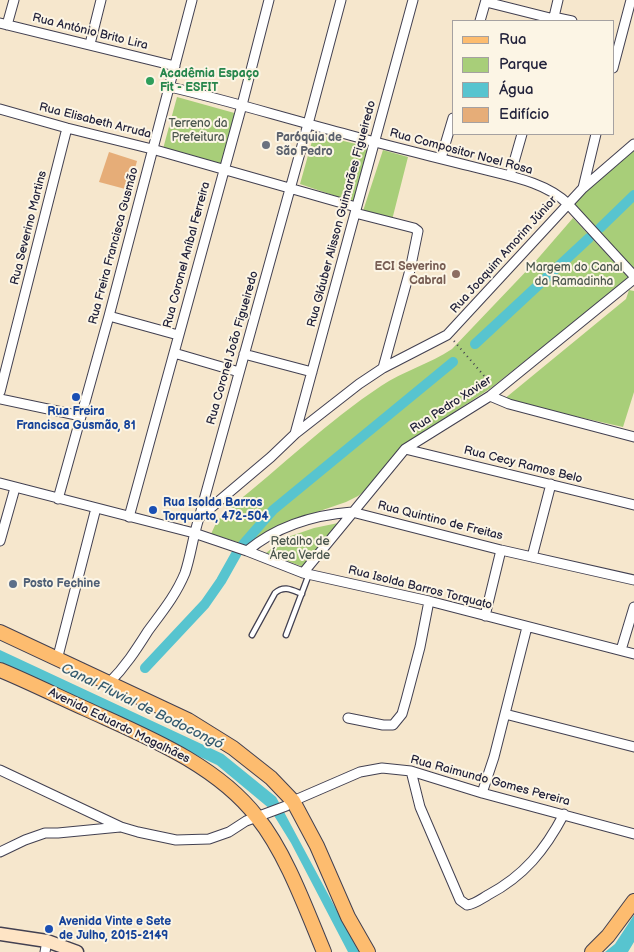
<!DOCTYPE html>
<meta charset="utf-8">
<style>
body{margin:0}
#map{position:relative;width:634px;height:952px;overflow:hidden;background:#f6e7cd;font-family:"Balsamiq Sans",sans-serif}
canvas{display:block}
.legend{position:absolute;left:452px;top:20px;width:162px;height:115px;box-sizing:border-box;background:#fcf5e5;border:1px solid #a5a1a1;margin:0;padding:6px 9px;list-style:none;font-size:15px;color:#22223b}
.legend li{display:flex;align-items:center;gap:10px;height:25px}
.legend b{width:25px;border:1px solid #a5a1a1}
</style>
<div id="map">
<canvas width="634" height="952"></canvas>
<ul class="legend">
<li><b style="height:6px;background:#fdbc6f"></b>Rua</li>
<li><b style="height:14px;background:#a8ce79"></b>Parque</li>
<li><b style="height:14px;background:#57c4cf"></b>Água</li>
<li><b style="height:14px;background:#e6ad78"></b>Edifício</li>
</ul>
</div>
<script>
const ctx = document.querySelector('canvas').getContext('2d');
ctx.lineJoin = 'round';
function paint(path, color) { ctx.fillStyle = color; ctx.fill(path, 'evenodd'); }
function trace(path, color, width, dash) { ctx.strokeStyle = color; ctx.lineWidth = width; ctx.lineCap = dash ? 'butt' : 'round'; ctx.setLineDash(dash || []); ctx.stroke(path); }
function write(font, color, halo, rows, align = 'center') {
  ctx.font = font + ' "Balsamiq Sans",sans-serif'; ctx.lineWidth = 4; ctx.setLineDash([]); ctx.textBaseline = 'middle'; ctx.strokeStyle = halo; ctx.fillStyle = color; for (const [text, x, y, turn = 0] of rows) {
    ctx.save(); ctx.translate(x, y); ctx.rotate((+turn || 0) * Math.PI / 180); ctx.textAlign = isNaN(turn) ? turn : align; if (halo) ctx.strokeText(text, 0, 0); ctx.fillText(text, 0, 0); ctx.restore();
  }
}
paint(new Path2D(`
 M177 97 238 114 224 166 163 149Z
 M314 134 373 148 359 204 300 184Z
 M634 140V273L572 203Z
 M383 150 408 157 392 220 363 211Z
 M573 218 629 278 491 388 401 447 367 489 358 496 346 502 276 526 251 546 211 534 217 521 232 506C281 467 328 421 381 386 403 371 430 364 452 349L534 263Z
 M629 290 634 291V392L623 427 503 400 626 299Z
 M343 522 306 568 266 553 285 538 314 528Z`), '#a8ce79');
paint(new Path2D(`
 M0 650 223 754 276 797 359 952H348L291 843 270 809 217 765 0 662Z
 M634 915V942L628 952H605L615 944Z`), '#57c4cf');
trace(new Path2D(`
 M600 228 634 195
 M475 344 589 238
 M145 668 205 604 221 581 239 549 273 510 453 362`), '#57c4cf', 10);
paint(new Path2D(`
 M109 152 137 161 129 190 99 182Z`), '#e6ad78');
const service = new Path2D(`
 M252 635 275 593C284 585 292 590 302 594
 M286 635 309 574`);
const minor = new Path2D(`
 M486 2 554 19
 M553 17 572 21
 M480 21 486 0
 M553 21 558 0
 M0 23 175 66
 M7 25 14 0
 M90 44 101 0
 M613 68 631 0
 M170 87C227 100 284 118 342 133 384 145 427 155 470 166 502 175 544 180 568 204L634 276
 M0 109 67 128 152 149 356 207
 M441 158 453 118
 M510 176 522 134
 M583 188 596 134
 M355 213 414 228 418 231 410 270 383 368
 M109 316 178 335
 M174 353 239 372
 M244 354 312 372
 M0 392 67 128
 M490 396 509 404 634 437
 M0 399 81 416
 M295 434 413 0
 M405 449 634 505
 M0 483 194 533 247 551 303 573 429 601 634 654
 M58 499 109 316 192 0
 M129 517 242 105 269 0
 M200 517 271 457 295 434 359 384 383 368 447 335 583 188 634 144
 M0 541 15 488
 M247 551C277 526 313 515 352 512L501 550 634 580
 M532 557 551 484
 M303 573 405 449 490 396 634 279
 M485 616 501 550
 M621 650 634 607
 M57 660 96 508
 M109 683C125 667 136 650 148 631 162 612 176 595 185 573 191 555 193 536 199 518L308 124 341 0
 M505 714 634 747
 M348 718 383 725H393L402 714 406 700 420 647 429 601
 M0 770 121 827 138 832 176 840 209 839 229 832 246 821 286 806 293 801 360 772 382 768 411 771 482 793 634 834
 M411 771 420 807 460 900 467 905C475 904 481 899 488 895 524 876 545 850 564 814
 M482 793 494 757 527 627
 M0 852 25 840 45 833H58L120 827
 M45 952 47 941`);
const secondary = new Path2D(`
 M0 934 47 941 77 952`);
const primary = new Path2D(`
 M0 632 188 720 233 748 271 778 293 801 317 846 348 917 368 952
 M0 670C29 682 57 696 86 709 145 736 216 764 257 817 286 853 306 909 324 952
 M592 952 608 936 634 901`);
trace(service, '#424051', 7);
trace(minor, '#424051', 11);
trace(secondary, '#424051', 15);
trace(primary, '#424051', 16);
trace(new Path2D(`
 M454 341 492 385`), '#424051', 2, [1, 4]);
trace(service, '#fff', 4.5);
trace(minor, '#fff', 9);
trace(secondary, '#fee4c5', 12);
trace(primary, '#fdbc6f', 14);
for (const [x, y, r, color] of [
 [150,81,5,"#2e9e5b"],
 [266,145,5,"#6b7280"],
 [456,274,5,"#8d6e63"],
 [76,397,5,"#1a4fb4"],
 [153,510,5,"#1a4fb4"],
 [13,584,5,"#5c6f8a"],
 [49,929,5,"#1a4fb4"]
]) { const dot = new Path2D(); dot.arc(x, y, r, 0, 2 * Math.PI); ctx.fillStyle = color; ctx.fill(dot); trace(dot, '#fcf5e5', 2); }
write('12px', '#22223b', '#fcf5e5', [
 ["Rua António Brito Lira",90,32,14],
 ["Rua Elisabeth Arruda",95,121,14],
 ["Rua Compositor Noel Rosa",461,152,15],
 ["Rua Gláuber Alisson Guimarães Figueiredo",342,214,-75],
 ["Rua Severino Martins",29,228,-76],
 ["Rua Freira Francisca Gusmão",114,246,-75],
 ["Rua Coronel Aníbal Ferreira",187,255,-75],
 ["Rua Joaquim Amorim Júnior",504,255,-48],
 ["Rua Coronel João Figueiredo",233,348,-74],
 ["Rua Pedro Xavier",451,405,-33],
 ["Rua Cecy Ramos Belo",523,465,14],
 ["Rua Quintino de Freitas",440,521,14],
 ["Rua Isolda Barros Torquato",420,588,14],
 ["Avenida Eduardo Magalhães",119,726,26],
 ["Rua Raimundo Gomes Pereira",490,781,15]
]);
write('bold 12px', '#27864d', '#fcf5e5', [
 ["Acadêmia Espaço",160,74],
 ["Fit - ESFIT",160,88]
], 'left');
write('12px', '#4a564e', '#fcf5e5', [
 ["Terreno da",198,124],
 ["Prefeitura",198,138],
 ["Margem do Canal",574,268],
 ["da Ramadinha",574,282],
 ["Retalho de",300,542],
 ["Área Verde",300,556]
]);
write('bold 12px', '#5b616d', '#fcf5e5', [
 ["Paróquia de",276,138],
 ["São Pedro",276,152]
], 'left');
write('bold 12px', '#785e54', '#fcf5e5', [
 ["ECI Severino",446,267],
 ["Cabral",446,281]
], 'right');
write('bold 12px', '#164399', '#fcf5e5', [
 ["Rua Freira",76,412,"center"],
 ["Francisca Gusmão, 81",76,426,"center"],
 ["Rua Isolda Barros",163,503],
 ["Torquarto, 472-504",163,517],
 ["Avenida Vinte e Sete",59,922],
 ["de Julho, 2015-2149",59,936]
], 'left');
write('bold 12px', '#4e5e75', '#fcf5e5', [
 ["Posto Fechine",23,584]
], 'left');
write('italic 14px', '#355b6f', '#fcf5e5', [
 ["Canal Fluvial de Bodocongó",142,707,26]
]);
</script>
